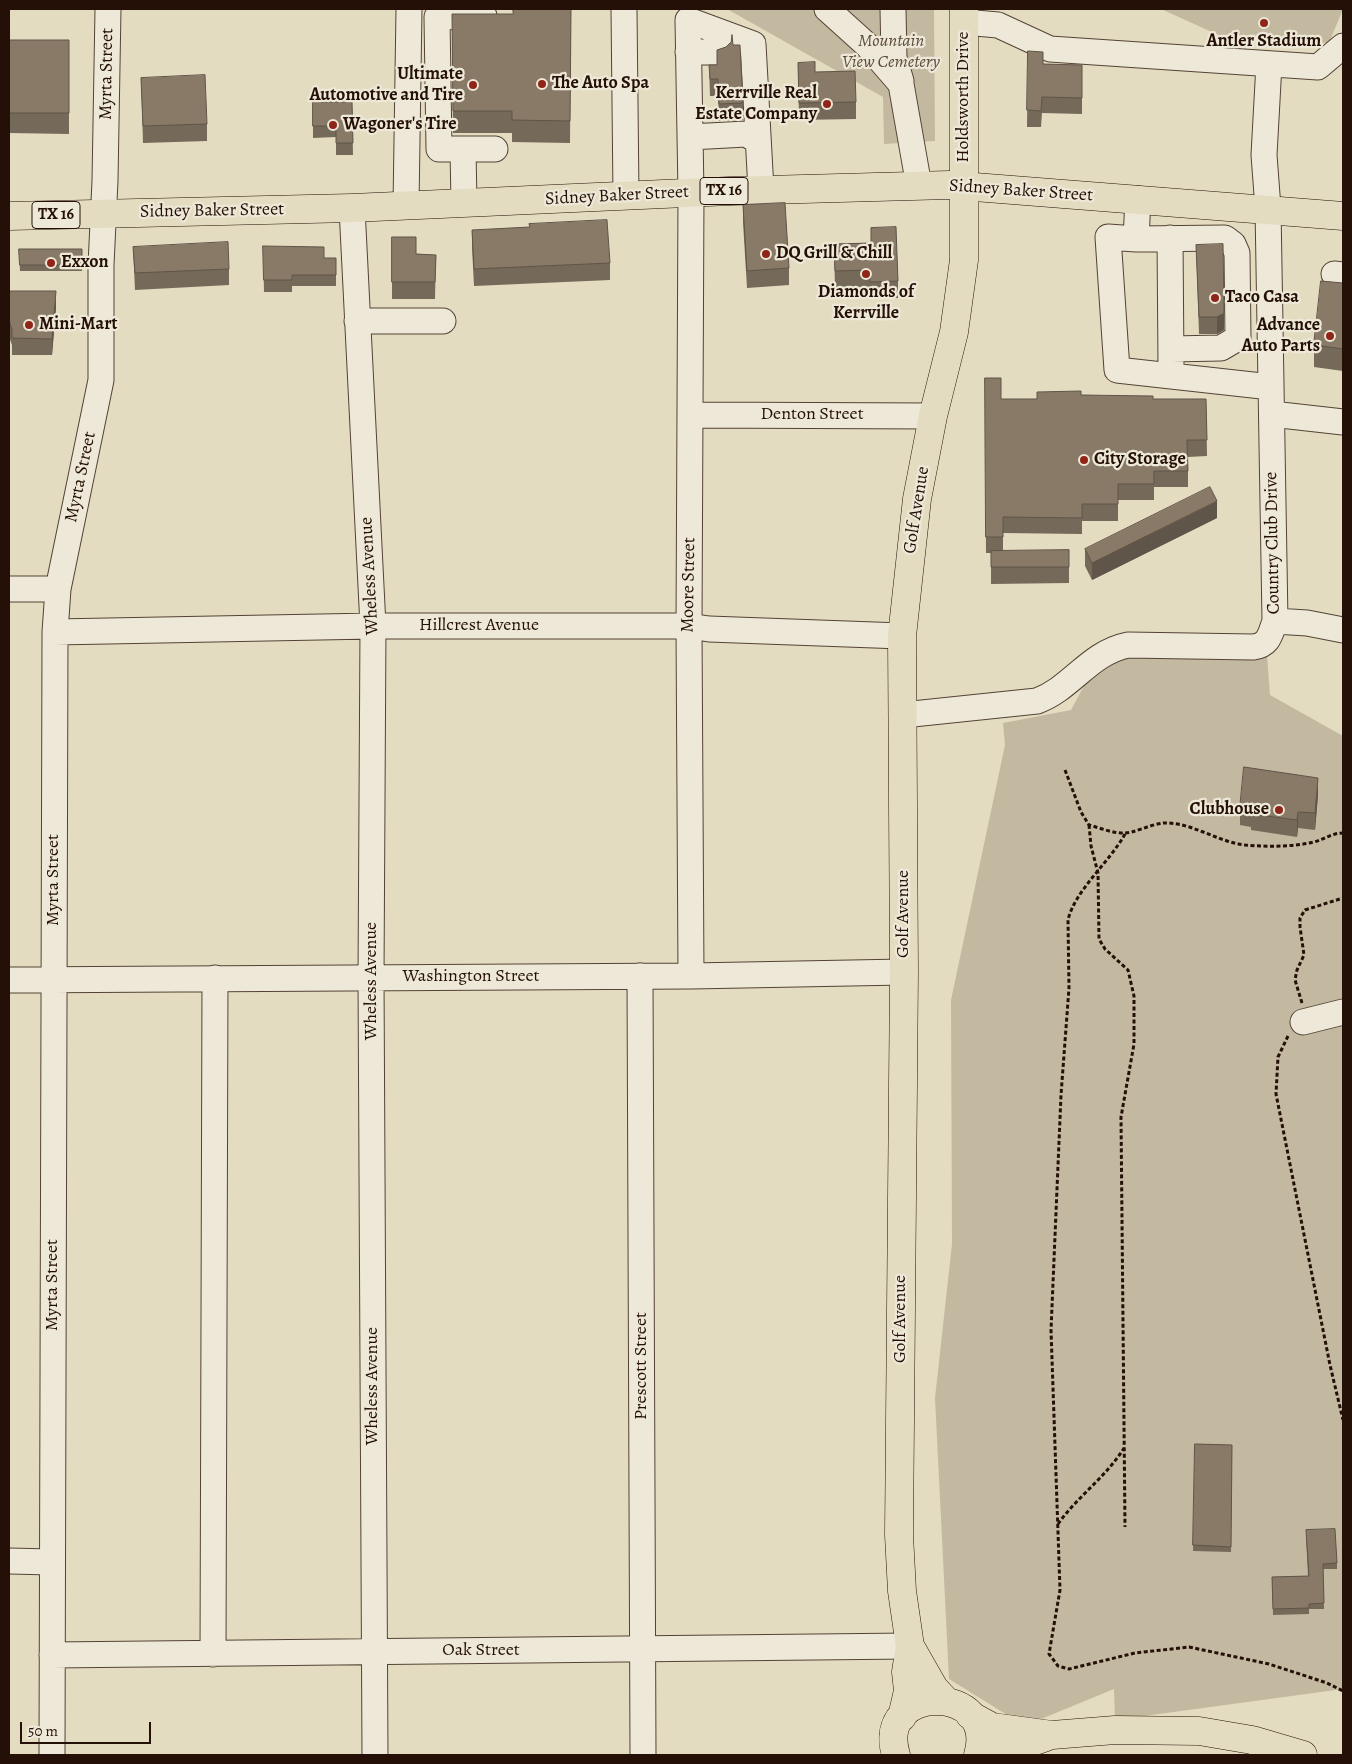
<!DOCTYPE html>
<style>
body{margin:0}
#map{position:relative;width:1352px;height:1764px;overflow:hidden;background:#e4dcc1;font-family:Alegreya,serif}
canvas{display:block}
.frame{position:absolute;inset:0;border:10px solid #241006;pointer-events:none}
.scale{position:absolute;left:20px;top:1722px;width:131px;height:22px;box-sizing:border-box;border:2px solid #241006;border-top:0;padding-left:6px;font-size:15px;line-height:18px;white-space:nowrap;color:#241006;-webkit-text-stroke:4px #ede8d7;paint-order:stroke}
</style>
<div id="map">
<canvas width="1352" height="1764"></canvas>
<div class="frame"></div>
<div class="scale">50 m</div>
</div>
<script>
const ctx = document.querySelector('canvas').getContext('2d');
ctx.lineJoin = 'round';
function paint(path, color) { ctx.fillStyle = color; ctx.fill(path, 'evenodd'); }
function trace(path, color, width, dash) { ctx.strokeStyle = color; ctx.lineWidth = width; ctx.lineCap = dash ? 'butt' : 'round'; ctx.setLineDash(dash || []); ctx.stroke(path); }
function write(font, color, halo, rows, align = 'center') {
  ctx.font = font + ' Alegreya,serif'; ctx.lineWidth = 4.5; ctx.setLineDash([]); ctx.textBaseline = 'middle'; ctx.strokeStyle = halo; ctx.fillStyle = color; for (const [text, x, y, turn = 0] of rows) {
    ctx.save(); ctx.translate(x, y); ctx.rotate((+turn || 0) * Math.PI / 180); ctx.textAlign = isNaN(turn) ? turn : align; if (halo) ctx.strokeText(text, 0, 0); ctx.fillText(text, 0, 0); ctx.restore();
  }
}
paint(new Path2D(`
 M727 9H934L935 141 884 144 883 97Z
 M1161 9H1343L1329 43 1223 37Z
 M1132 656H1267L1270 695 1343 736V1689L1115 1720 1114 1689 1041 1719 1012 1718 949 1679 935 1398 952 1244 951 1000 1005 745 1003 723 1071 710 1086 682 1112 662Z`), '#c3b9a1');
const minor = new Path2D(`
 M624 9 626 196
 M827 9 868 46 901 84 919 186
 M893 9 894 58 901 81
 M484 16 437 17 439 149H495
 M964 22 998 25 1050 49 1318 67 1343 46
 M688 52H718
 M690 137 746 134 758 141
 M463 150 464 203
 M406 206 409 9
 M352 208 373 626 371 977 375 1755
 M1170 238 1171 366
 M1136 239 1138 199
 M1334 274 1343 275
 M357 321H443
 M1171 349 1221 348 1238 338 1237 253 1233 244 1225 238 1136 239 1108 237 1117 370 1271 387
 M1272 414 1343 422
 M691 415 933 416
 M9 589H58
 M1275 621 1307 623 1343 630
 M55 632 373 626H689L709 629 902 636
 M903 715 1037 701C1072 688 1089 653 1128 645L1253 647C1269 645 1270 635 1275 621L1268 208 1264 155 1269 64
 M640 976 643 1755
 M691 976 689 626 691 193 688 20 753 44 761 190
 M9 980 691 976 904 972
 M1303 1022 1343 1012
 M9 1561 52 1562
 M213 1654 215 978
 M52 1655 910 1646
 M52 1755 55 632 58 589 101 380V265L105 181 108 9`);
const major = new Path2D(`
 M9 216 352 208 730 191 949 185 1343 216
 M910 1646 934 1688 946 1701
 M970 1715 992 1727 1052 1735 1115 1730 1199 1731 1252 1740 1303 1755
 M902 1717 908 1691 906 1672 910 1646 902 1591 899 1535 904 972 902 636 917 499 933 416 954 332 964 260V9
 M896 1755C874 1683 999 1683 978 1755
 M995 1755 1046 1737`);
trace(minor, '#544335', 27);
trace(major, '#241006', 29);
trace(new Path2D(`
 M1065 770 1081 812 1089 825C1100 828 1112 833 1123 833 1133 834 1150 824 1164 823 1191 822 1218 842 1245 845 1268 847 1292 847 1314 842 1325 839 1332 833 1343 833
 M1089 825 1091 846 1098 873 1099 939 1105 949 1128 970 1134 996V1044L1121 1117 1125 1527
 M1125 834C1109 863 1075 890 1068 920L1069 988 1061 1095 1051 1330 1060 1590 1049 1654 1058 1666 1069 1669 1135 1653 1189 1647 1269 1664 1327 1683 1343 1691
 M1302 1003 1295 980 1297 970 1304 955 1300 927V918L1305 910 1343 898
 M1288 1036 1278 1057 1276 1094 1330 1365 1343 1420
 M1058 1524C1077 1497 1107 1476 1124 1448`), '#241006', 3, [4, 2.5]);
trace(minor, '#ede8d7', 25);
trace(major, '#e4dcc1', 28);
paint(new Path2D(`
 M571 9 570 143 512 142V133H453L452 36 513 14Z
 M9 40H69V134L9 133Z
 M733 45 743 103V120L719 121 718 96H710L709 65H717V50Z
 M1028 51 1043 64 1082 65V114L1042 113 1041 127H1027Z
 M798 63 815 72 856 102V119L799 120Z
 M141 78 207 124V141L143 143Z
 M313 102H352L353 155H336V137L313 138Z
 M743 205 789 268V285L747 288 743 222Z
 M871 228 898 281V298H870V287L835 288 834 244 871 243Z
 M472 230 610 263V280L474 286 472 247Z
 M392 237 416 254 436 255 435 299H392Z
 M1196 245 1224 330 1217 334H1199Z
 M263 246 324 258H336V286H292V292H264Z
 M133 247 229 269V285L135 290Z
 M19 249H82V271H20Z
 M1343 283V371L1314 367V345Z
 M9 291 56 307 52 355H12V345L9 337Z
 M985 378 1001 399H1037L1081 395 1153 399H1206L1207 456 1188 457V487H1154V500H1118V521H1082V534L1003 533V551L1069 550V583L991 584V553H986Z
 M1217 518 1092 580 1085 566V549Z
 M1318 795 1315 830 1298 828 1297 837 1251 830V827L1240 825V808Z
 M1195 1444 1232 1445 1231 1552 1193 1551Z
 M1306 1535 1337 1563V1569H1323L1324 1609H1309V1614L1273 1615 1272 1577 1308 1576Z`), '#756959');
paint(new Path2D(`
 M56 291V307L52 355V339Z
 M1224 313V330L1217 334V317Z
 M1217 501V518L1092 580V563Z
 M1318 778V795L1315 830V813Z
 M1298 812V828L1297 837V820Z`), '#5f5548');
const building = new Path2D(`
 M513 9H571L570 121 512 120V111H453L452 14H513Z
 M732 35 733 45H740L743 103 719 104 718 79H710L709 65H717V50L726 47 731 42Z
 M9 40H69V113H9Z
 M1028 51 1043 52V64L1082 65V98L1042 97 1041 111 1027 110Z
 M815 62V72L855 71 856 102 799 103 798 63Z
 M205 75 207 124 143 126 141 78Z
 M313 102H352L353 143H336V126H313Z
 M785 203 789 268 747 271 743 205Z
 M607 220 610 263 474 269 472 230 530 227 529 224Z
 M896 227 898 281 870 282V270L835 271 834 244 871 243V228Z
 M392 237H416V254L436 255 435 282H392Z
 M228 242 229 269 135 273 133 247Z
 M1223 244 1224 313 1217 317H1199L1196 245Z
 M263 246 324 247V258H336V275H292V280H264Z
 M19 249H82V265H20Z
 M1321 281 1343 283V349L1314 345Z
 M9 291H56L52 339 12 338V330L9 320Z
 M985 378H1001V399H1037V392L1081 391V395L1153 396V399H1206L1207 440H1187L1188 471H1154V484H1118V504H1082V518L1003 517V537H986Z
 M1210 487 1217 501 1092 563 1085 549Z
 M1069 550V567H991V551Z
 M1244 767 1318 778 1315 813 1298 812 1297 820 1251 814V810L1240 808Z
 M1195 1444 1232 1445 1231 1547 1193 1545Z
 M1335 1529 1337 1563 1323 1564 1324 1603 1309 1604V1608L1273 1609 1272 1577 1309 1576 1306 1530Z`);
paint(building, '#887a67');
trace(building, '#5f5548', 1);
for (const [x, y, r, color] of [
 [1264,23,5,"#8f2418"],
 [542,84,5,"#8f2418"],
 [473,85,5,"#8f2418"],
 [827,104,5,"#8f2418"],
 [333,125,5,"#8f2418"],
 [766,254,5,"#8f2418"],
 [51,263,5,"#8f2418"],
 [866,274,5,"#8f2418"],
 [1215,298,5,"#8f2418"],
 [29,325,5,"#8f2418"],
 [1330,336,5,"#8f2418"],
 [1084,460,5,"#8f2418"],
 [1279,810,5,"#8f2418"]
]) { const dot = new Path2D(); dot.arc(x, y, r, 0, 2 * Math.PI); ctx.fillStyle = color; ctx.fill(dot); trace(dot, '#ede8d7', 2); }
for (const [x, y, w] of [
 [724,191,48],
 [56,215,48]
]) { const box = new Path2D(); box.roundRect(x - w / 2, y - 13.5, w, 27, 4); ctx.fillStyle = '#ede8d7'; ctx.fill(box); trace(box, '#241006', 1); }
write('bold 16px', '#241006', null, [
 ["TX 16",724,191],
 ["TX 16",56,215]
]);
write('italic 18px', '#5c4b3c', '#ede8d7', [
 ["Mountain",891,42],
 ["View Cemetery",891,63]
]);
write('bold 18px', '#241006', '#ede8d7', [
 ["Antler Stadium",1264,42,"center"],
 ["Ultimate",463,75,"right"],
 ["Automotive and Tire",463,96,"right"],
 ["The Auto Spa",552,84],
 ["Kerrville Real",817,94,"right"],
 ["Estate Company",817,115,"right"],
 ["Wagoner's Tire",343,125],
 ["DQ Grill & Chill",776,254],
 ["Exxon",61,263],
 ["Diamonds of",866,293,"center"],
 ["Kerrville",866,314,"center"],
 ["Taco Casa",1225,298],
 ["Mini-Mart",39,325],
 ["Advance",1320,326,"right"],
 ["Auto Parts",1320,347,"right"],
 ["City Storage",1094,460],
 ["Clubhouse",1269,810,"right"]
], 'left');
write('18px', '#241006', '#ede8d7', [
 ["Myrta Street",107,74,-89],
 ["Holdsworth Drive",964,97,-90],
 ["Sidney Baker Street",1021,191,4],
 ["Sidney Baker Street",617,196,-3],
 ["Sidney Baker Street",212,211,-1],
 ["Denton Street",812,415],
 ["Myrta Street",81,477,-78],
 ["Golf Avenue",917,510,-81],
 ["Country Club Drive",1273,543,-91],
 ["Wheless Avenue",370,576,-93],
 ["Moore Street",689,585,-89],
 ["Hillcrest Avenue",479,626],
 ["Myrta Street",54,880,-90],
 ["Golf Avenue",904,914,-90],
 ["Washington Street",471,977],
 ["Wheless Avenue",372,981,-90],
 ["Myrta Street",53,1285,-90],
 ["Golf Avenue",901,1319,-90],
 ["Prescott Street",642,1366,-90],
 ["Wheless Avenue",373,1386,-90],
 ["Oak Street",481,1651]
]);
</script>
